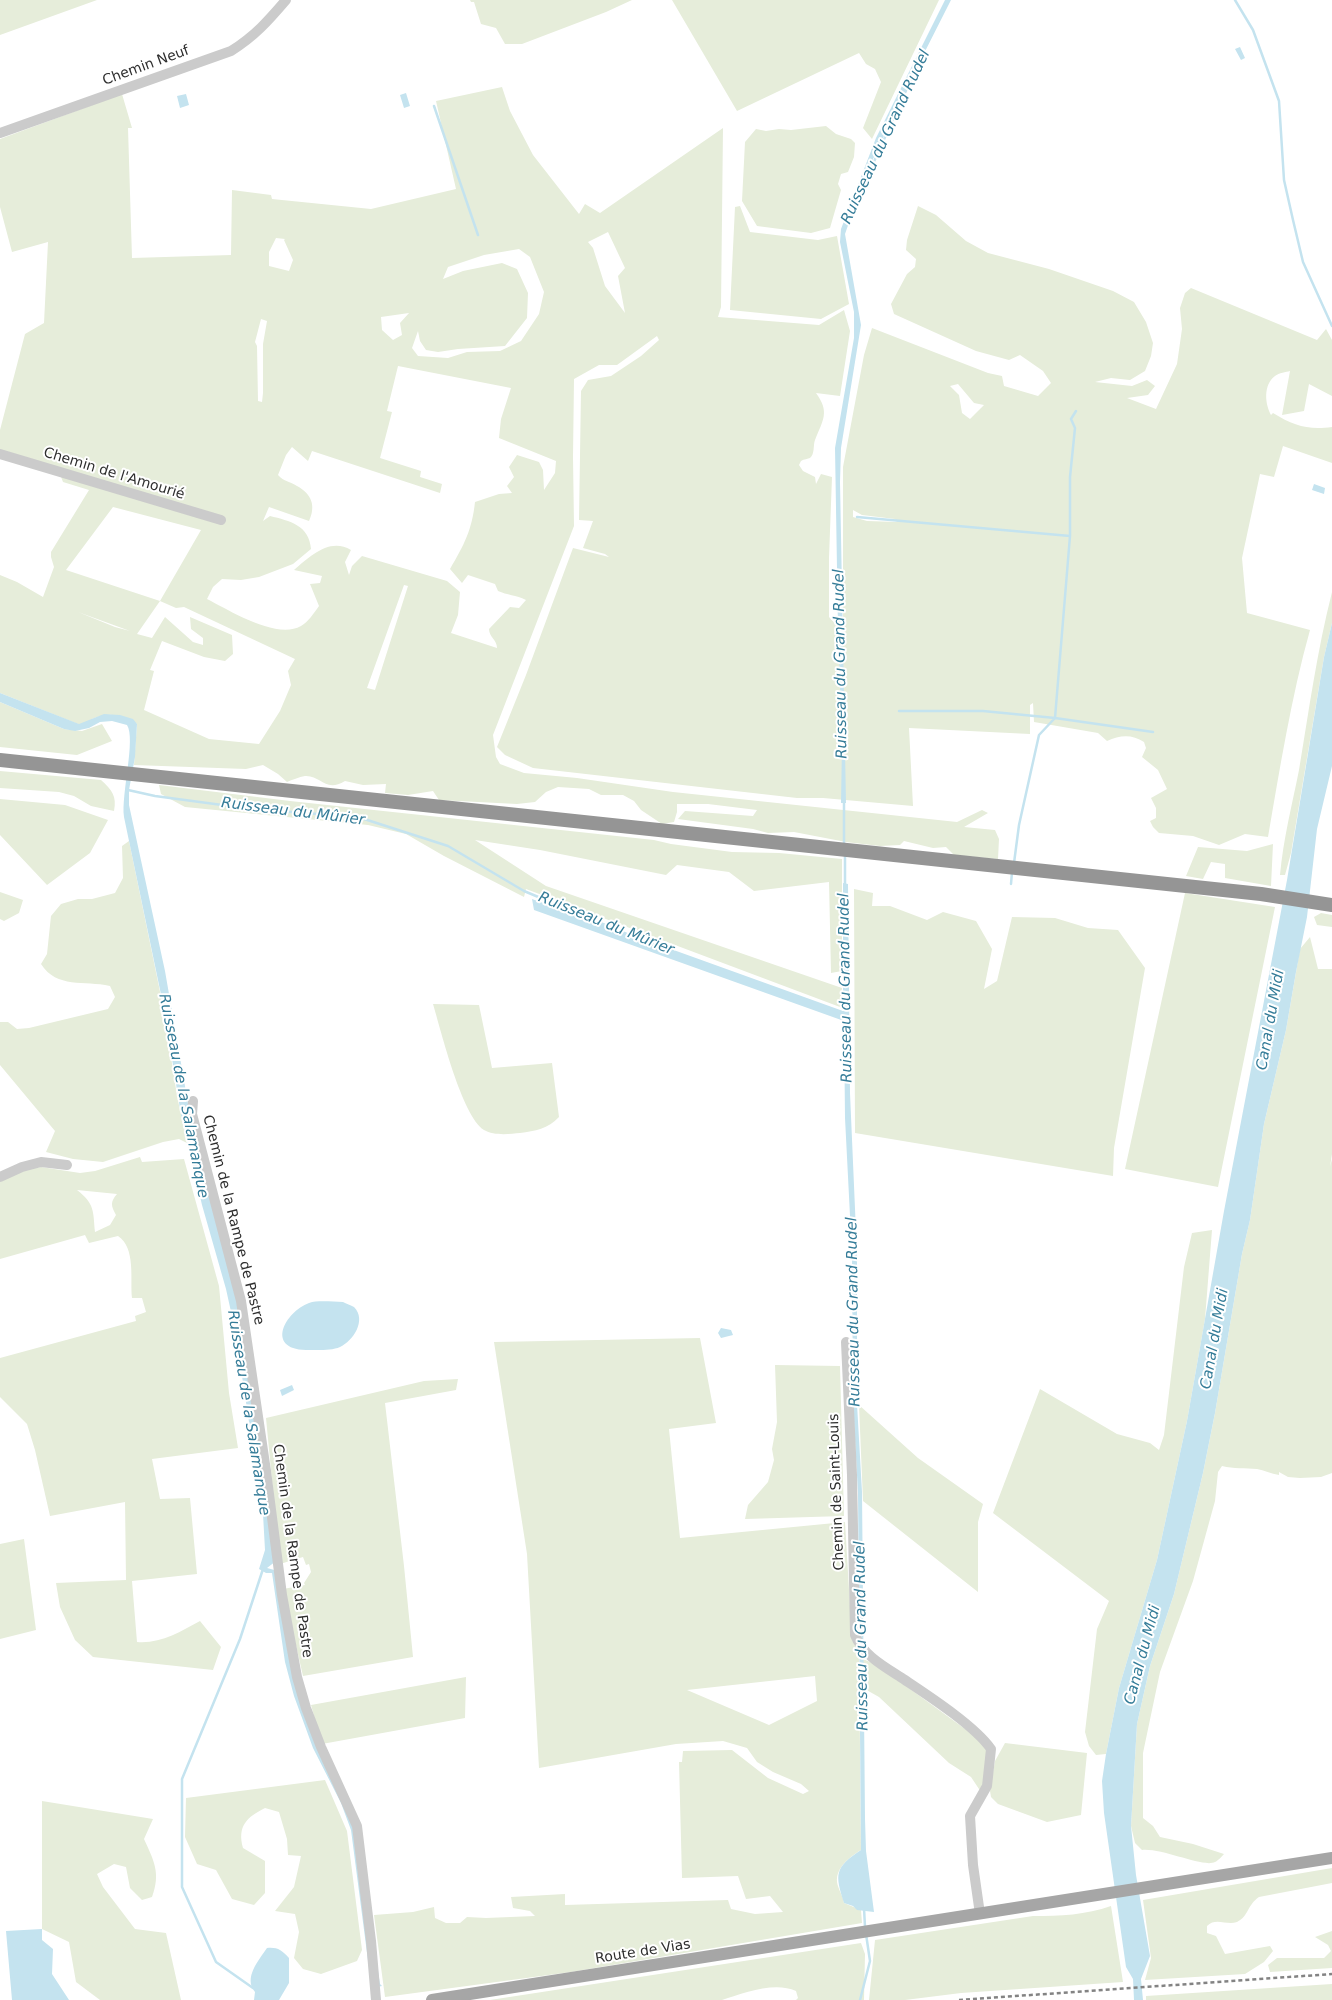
<!DOCTYPE html>
<meta charset="utf-8">
<style>
body{margin:0}
canvas{display:block;background:#fff}
</style>
<canvas width="1332" height="2000"></canvas>
<script>
const ctx = document.querySelector('canvas').getContext('2d');
ctx.lineJoin = 'round';
function paint(path, color) { ctx.fillStyle = color; ctx.fill(path, 'evenodd'); }
function trace(path, color, width, dash) { ctx.strokeStyle = color; ctx.lineWidth = width; ctx.lineCap = dash ? 'butt' : 'round'; ctx.setLineDash(dash || []); ctx.stroke(path); }
function write(font, color, halo, rows, align = 'center') {
  ctx.font = font + ' "DejaVu Sans",sans-serif'; ctx.lineWidth = 4; ctx.setLineDash([]); ctx.textBaseline = 'middle'; ctx.strokeStyle = halo; ctx.fillStyle = color; for (const [text, x, y, turn = 0] of rows) {
    ctx.save(); ctx.translate(x, y); ctx.rotate((+turn || 0) * Math.PI / 180); ctx.textAlign = isNaN(turn) ? turn : align; if (halo) ctx.strokeText(text, 0, 0); ctx.fillText(text, 0, 0); ctx.restore();
  }
}
paint(new Path2D(`
 M0 0H97L0 35Z
 M470 0H632L606 12 522 44H505L496 28 481 24 474 2H471Z
 M672 0H785L788 8 785 0H939L872 139 863 128 881 82 875 69 866 64 859 53 737 111Z
 M502 87 510 111 533 155 579 214 585 204 600 213 723 128 721 307 718 317 819 325 844 310 850 331 840 396 816 393C830 412 823 420 815 440 813 445 815 454 810 458 808 459 804 459 801 461L799 465 803 471 815 477 816 484 821 474 832 477 829 558V617L843 632V467L864 355 872 328 988 373 1002 376 1004 386 1038 396 1051 383 1043 371 1020 355 1009 360 976 351 894 314 891 304 907 274 915 267 916 259 906 250 907 240 918 206 936 215 966 241 988 253 1049 269 1113 291 1134 302 1146 322 1153 343 1151 356 1145 371 1130 380 1111 378 1095 382 1132 386 1147 380 1155 386 1148 395 1127 398 1156 409 1177 364 1182 329 1180 308 1185 293 1191 288 1317 340 1326 329 1332 340V396L1309 384 1304 411 1282 415 1290 371C1286 372 1279 373 1275 376 1263 385 1265 404 1271 415L1273 413C1294 426 1308 430 1332 427V463L1283 446 1274 477 1260 474 1242 558 1247 613 1310 630C1291 698 1280 768 1268 837L1245 834 1219 845 1193 836 1159 833 1153 827 1150 821 1156 818V808L1151 798 1167 789 1158 770 1142 757 1146 748 1144 742C1132 734 1120 735 1107 741L1098 733 1034 722 1033 703 1030 705V734L909 728 913 806 823 798H797L533 768 505 755 497 747 526 675 573 548 609 557 605 554 583 548 593 521 579 520 581 391 588 380 611 376 641 356 659 340 657 336 617 365H599L574 379 573 457 574 526 493 735 496 757 500 764 524 773 577 778 673 792 957 822 982 810 988 813 964 827 995 830 999 839 998 859 954 855 946 847 933 848 904 841 900 845 880 846 846 842 794 832 768 833 753 829 678 819 685 811 753 816 757 810 708 804H677V812L674 822 662 824 641 810 634 801 623 795H601L589 789 558 787 546 792 535 802 517 804 439 800 433 791 408 795 385 793 386 784 363 785 345 781C325 793 321 775 305 776 299 777 292 780 287 782L278 774 263 765 246 769 134 765 137 724C119 715 111 711 92 719 87 722 83 725 78 724L0 693V575L17 582 43 597 54 567 51 557V552L89 490 63 482 58 469 0 450V430L25 334 44 323 48 242 12 252 0 207V139L122 94 132 128H128L132 258 231 255 232 190 271 195 272 199 371 209 456 189 436 101ZM608 232 625 268 618 276 625 313 605 286 593 248 588 242ZM276 238 285 239 284 240 293 260 289 271 269 266V252ZM519 249 530 257 544 292 539 314 521 341 500 351 467 352 448 358 418 356 412 348 418 331 420 341 426 350 438 352 458 349 505 346 527 318 528 293 517 269 502 263 463 271 443 279 448 267 484 255ZM409 313 400 323 402 335 393 340 382 330 381 317ZM261 319 267 321 263 344V393L262 402 258 401 257 346 255 342ZM398 366 511 388 501 419 499 438 556 461 555 473 544 490 543 470 539 462 517 455 509 467 514 477 507 486 512 493 499 494 475 502C472 530 464 545 450 569L462 583 468 575 495 584 498 591C507 595 516 595 526 600L519 608 510 607 489 629C489 637 497 640 497 648L451 633 458 615 460 592 447 581 362 556 352 566 349 575 345 562 351 550C330 537 310 556 294 570L322 576 320 583 310 584 319 606C314 613 308 622 301 626 276 640 229 610 207 599L213 587 222 579 241 580 259 577 293 564 311 549C309 525 290 521 270 516L263 521 269 507 309 521C316 506 312 494 297 486 290 481 284 482 278 475L286 455 292 447 308 461 312 451 440 493 442 484 420 477 421 471 380 458 392 412 387 411ZM958 384 974 403 984 405 970 419 962 413 959 395 950 386ZM113 507 201 530 160 601 66 570ZM853 510 862 515 895 519 897 522 867 521 853 517ZM404 585 408 586 375 690 367 688ZM160 601 176 608 184 607 295 659 288 671 291 685 280 711 259 744 209 739 144 710 154 671 150 670 162 641 204 657 225 661 233 654 232 635 190 617 191 629 203 638V645L193 642 165 617 152 638 137 634ZM78 612 130 631 115 627Z
 M826 126 836 134 851 139 855 143 854 157 848 172 841 174 838 184 841 190 830 228 811 233 757 226 742 201 745 142 756 129 766 131 779 129 791 130Z
 M740 206 750 232 818 240 837 236 849 304 821 319 730 310 735 207Z
 M1332 592V623L1324 657 1291 853 1285 875H1280C1283 840 1292 805 1299 770 1309 710 1317 651 1332 592Z
 M0 702 64 729 82 731 102 724 112 741 77 755 0 747Z
 M0 771 101 780C112 790 117 796 114 811L91 806 74 796 59 792 0 788Z
 M159 785 290 801 654 840 671 844 732 852 779 853 842 859V971L831 973 829 882 754 891 729 872 677 865 666 875 540 850 475 840 546 886 842 988 840 1007 526 889 524 897 444 856 406 834 368 825 185 807 161 794Z
 M0 799 65 805 108 820 90 853 47 885 0 835Z
 M129 841 164 1011 177 1096 187 1143 179 1139 163 1142 103 1162 73 1159 46 1152 55 1131 0 1065V1022H8L17 1029 29 1028 108 1009 115 997 110 986C84 980 57 989 41 964L47 954 51 916 61 904 78 899H92L115 893 123 878 122 846Z
 M1273 844 1271 886 1225 878V864L1211 862 1203 879 1186 876 1198 847 1247 851Z
 M854 889 873 893 872 906H890L927 920 943 912 976 921 992 949 984 989 997 981 1012 917 1055 918 1088 928 1118 930 1145 968 1114 1148 1113 1176 855 1133Z
 M0 892 23 900 19 913 4 921 0 919Z
 M1185 893 1275 907 1218 1187 1125 1169Z
 M1321 913 1332 915V927L1317 925 1314 917Z
 M1310 937 1318 969H1332V1154L1330 1167 1332 1159V1473L1321 1477 1300 1478 1288 1477 1279 1472V1475C1271 1474 1264 1470 1257 1469 1245 1468 1234 1469 1222 1466L1218 1472 1215 1501 1193 1581 1160 1672 1143 1753V1818L1153 1826 1160 1837 1193 1844 1224 1854C1222 1856 1218 1861 1215 1862 1203 1868 1163 1848 1142 1850L1135 1843 1131 1826 1137 1724 1150 1666 1174 1594 1203 1473 1215 1413 1242 1254 1250 1220 1264 1124 1286 1030 1300 949Z
 M433 1004 479 1005 492 1068 552 1063 559 1117C548 1129 535 1131 520 1133 510 1134 494 1136 484 1130 462 1116 441 1031 433 1004Z
 M140 1157 142 1162 184 1159 219 1286 229 1393 238 1448 152 1459 160 1499 190 1498 197 1574 132 1581 137 1642C160 1644 180 1632 200 1621L221 1647 213 1670 93 1657 75 1640 60 1607 56 1583 126 1580 125 1502 50 1516 35 1450 27 1424 0 1397V1358L136 1321 135 1316 146 1312 142 1298H132C130 1279 136 1248 118 1236L89 1243 85 1235 0 1259V1181L24 1170 41 1167 80 1173 95 1171ZM77 1190 117 1194C110 1202 111 1206 116 1215L110 1225 95 1232C93 1211 95 1204 77 1190Z
 M1212 1230 1205 1319 1187 1421 1157 1560 1119 1688 1106 1754 1096 1755 1089 1746 1085 1732 1097 1629 1109 1601 993 1513 1040 1389 1117 1434 1150 1443 1159 1450 1164 1435 1184 1267 1192 1233Z
 M700 1338 716 1423 669 1429 680 1538 845 1522 852 1640 859 1648 861 1850C850 1857 836 1867 837 1882 838 1889 843 1896 844 1903L861 1910 862 1923 571 1972 385 1997 374 1915 413 1912 434 1907 435 1918 446 1923H460L467 1917 486 1918 535 1916 530 1911 513 1908 511 1897 565 1894V1905L728 1900 731 1909 755 1914 783 1912 770 1896 746 1899 738 1876 682 1878 679 1762H682L683 1751 732 1750 768 1778 803 1794 809 1791 801 1784 773 1772 757 1762 747 1748 723 1741 676 1744 539 1768 527 1554 494 1342ZM815 1676 817 1701 769 1725 687 1690Z
 M775 1365 840 1366 844 1516 745 1519 748 1505 768 1482 774 1460 772 1449 777 1422Z
 M458 1379 456 1390 385 1403 404 1566 413 1657 303 1676 283 1589 305 1585 304 1583 311 1572 309 1564 306 1565 303 1557 280 1564 266 1418 424 1381Z
 M859 1405 918 1458 983 1504 978 1522V1592L863 1501Z
 M24 1539 36 1630 0 1639V1544Z
 M863 1659 877 1665 983 1742C991 1756 985 1777 981 1792L971 1777 949 1763 879 1697 863 1688Z
 M466 1677 465 1718 322 1744 311 1705Z
 M1005 1743 1087 1753 1081 1815 1047 1822 998 1804 991 1797 990 1791 995 1761Z
 M325 1780 347 1831 362 1950 357 1961 321 1974 303 1969 294 1958 299 1932 295 1914 275 1911 294 1887 301 1856 288 1855 287 1839 279 1812 265 1808C247 1817 237 1826 243 1848L265 1861V1893L254 1905 232 1899 216 1870 197 1864 185 1837 186 1798Z
 M42 1801 153 1819 144 1839C154 1861 161 1873 152 1897L142 1900 130 1888 126 1867 114 1864 97 1874 103 1887 135 1929 166 1933 181 2000H100L76 1982 69 1942 42 1929Z
 M1332 1868V1883L1259 1897C1247 1905 1249 1916 1237 1922 1227 1926 1216 1917 1207 1926V1933L1216 1936 1225 1954 1270 1946 1273 1951 1264 1962 1245 1974 1145 1980 1151 1958 1143 1900Z
 M1111 1906 1123 1982 961 1993 905 2000H869L875 1940 1033 1916C1060 1916 1086 1915 1111 1906Z
 M1332 1931V1968L1270 1972 1268 1965 1277 1958H1324L1331 1951 1328 1945 1315 1937Z
 M861 1943 865 1954 864 2000H796L798 1998 796 1991C775 1981 743 1993 722 2000H490Z
 M1332 1984V2000H1146V1996Z`), '#e6edda');
paint(new Path2D(`
 M945 0H951L909 83 865 176 845 234 861 325 841 448 840 482 846 803H841L842 744 838 629 835 448 854 338V312L840 242 841 229 876 138Z
 M1240 47 1245 58 1241 60 1235 49Z
 M406 93 410 106 404 108 400 95Z
 M186 94 189 105 180 108 177 96Z
 M1314 484 1325 488 1324 494 1312 490Z
 M1332 623V766L1317 829 1307 917 1296 972 1286 1030 1264 1124 1250 1220 1242 1254 1215 1413 1203 1473 1174 1594 1150 1666 1137 1724 1131 1826 1136 1875 1150 1956 1141 1979 1143 2000H1134L1133 1979 1126 1967 1104 1813 1102 1781 1106 1754 1119 1688 1157 1560 1187 1421 1224 1211 1287 880 1324 657Z
 M0 693 79 724 104 714 120 715 133 719 137 724 135 757 129 790V805L165 971 190 1115 235 1286 276 1561 267 1568 278 1571 292 1666 356 1829 380 1984 382 1986 372 1988 370 1976 351 1830 341 1803 313 1748 294 1696 285 1662 272 1573H266L259 1569 265 1550 263 1514 235 1330 226 1289 202 1205 181 1115 164 1009 124 817C121 794 136 739 127 725L112 721 100 722 89 728 75 731 64 729 0 702Z
 M843 883 848 884 850 1093 857 1255V1404L862 1492 865 1819 866 1851 874 1912 857 1910 853 1906 844 1903C835 1874 834 1868 861 1850L858 1493 853 1404 852 1255 845 1118 844 1021 534 910 532 899 843 1011Z
 M343 1302C346 1304 351 1305 354 1307 367 1320 353 1341 340 1347 331 1351 316 1350 306 1350 265 1349 285 1312 309 1303 318 1300 333 1302 343 1302Z
 M721 1328 731 1330 733 1335 721 1338 718 1333Z
 M292 1385 294 1390 282 1396 280 1390Z
 M42 1929V1940L53 1949 52 1974 69 2000H12L6 1931Z
 M267 1948C277 1947 282 1950 289 1958V1983L279 2000H254L255 1992C243 1978 259 1960 267 1948Z`), '#c4e3ef');
trace(new Path2D(`
 M1235 0 1253 30 1279 101 1284 180 1293 220 1303 262 1332 326
 M434 106 478 235
 M854 206 918 64
 M857 517 1070 536
 M899 711H983L1055 718 1153 732
 M128 790 155 796 252 809 358 817 448 846 524 891 629 935
 M844 801V846
 M845 855V886
 M1014 863 1019 825 1039 735 1055 718 1070 536V477L1075 428 1071 419 1076 411
 M1011 884 1012 872
 M864 1908 865 1927
 M253 1988 216 1962 182 1887V1779L240 1639 263 1569
 M860 2000 870 1961 866 1934`), '#c4e3ef', 2.5);
trace(new Path2D(`
 M0 133 231 51C255 36 268 21 286 0
 M0 454 221 520
 M193 1101 192 1114 241 1301 266 1471 282 1595 297 1677 306 1708 321 1747 357 1826 371 1941 376 2000
 M0 1177 22 1167 41 1162 67 1165
 M846 1342 852 1475 855 1635C863 1656 887 1668 905 1680 929 1696 975 1726 991 1749L987 1786 970 1816 973 1865 980 1914`), '#cbcbcb', 10);
trace(new Path2D(`
 M432 2000 1332 1858`), '#a6a6a6', 12);
trace(new Path2D(`
 M0 760 1261 894 1332 905`), '#959595', 14);
trace(new Path2D(`
 M959 2000 1332 1974`), '#838383', 2.5, [4, 3]);
write('14px', '#2e2e2e', '#fff', [
 ["Chemin Neuf",146,66,-20],
 ["Chemin de l'Amourié",114,474,17],
 ["Chemin de la Rampe de Pastre",233,1220,76],
 ["Chemin de Saint-Louis",837,1492,-92],
 ["Chemin de la Rampe de Pastre",292,1551,82],
 ["Route de Vias",643,1952,-9]
]);
write('italic 15px', '#347c98', '#fff', [
 ["Ruisseau du Grand Rudel",886,137,-65],
 ["Ruisseau du Grand Rudel",841,664,-91],
 ["Ruisseau du Mûrier",293,812,7],
 ["Ruisseau du Mûrier",606,924,22],
 ["Ruisseau du Grand Rudel",846,988,-91],
 ["Canal du Midi",1271,1020,-80],
 ["Ruisseau de la Salamanque",183,1096,79],
 ["Ruisseau du Grand Rudel",854,1312,-91],
 ["Canal du Midi",1215,1339,-80],
 ["Ruisseau de la Salamanque",248,1413,81],
 ["Ruisseau du Grand Rudel",862,1636,-91],
 ["Canal du Midi",1143,1655,-75]
]);
</script>
